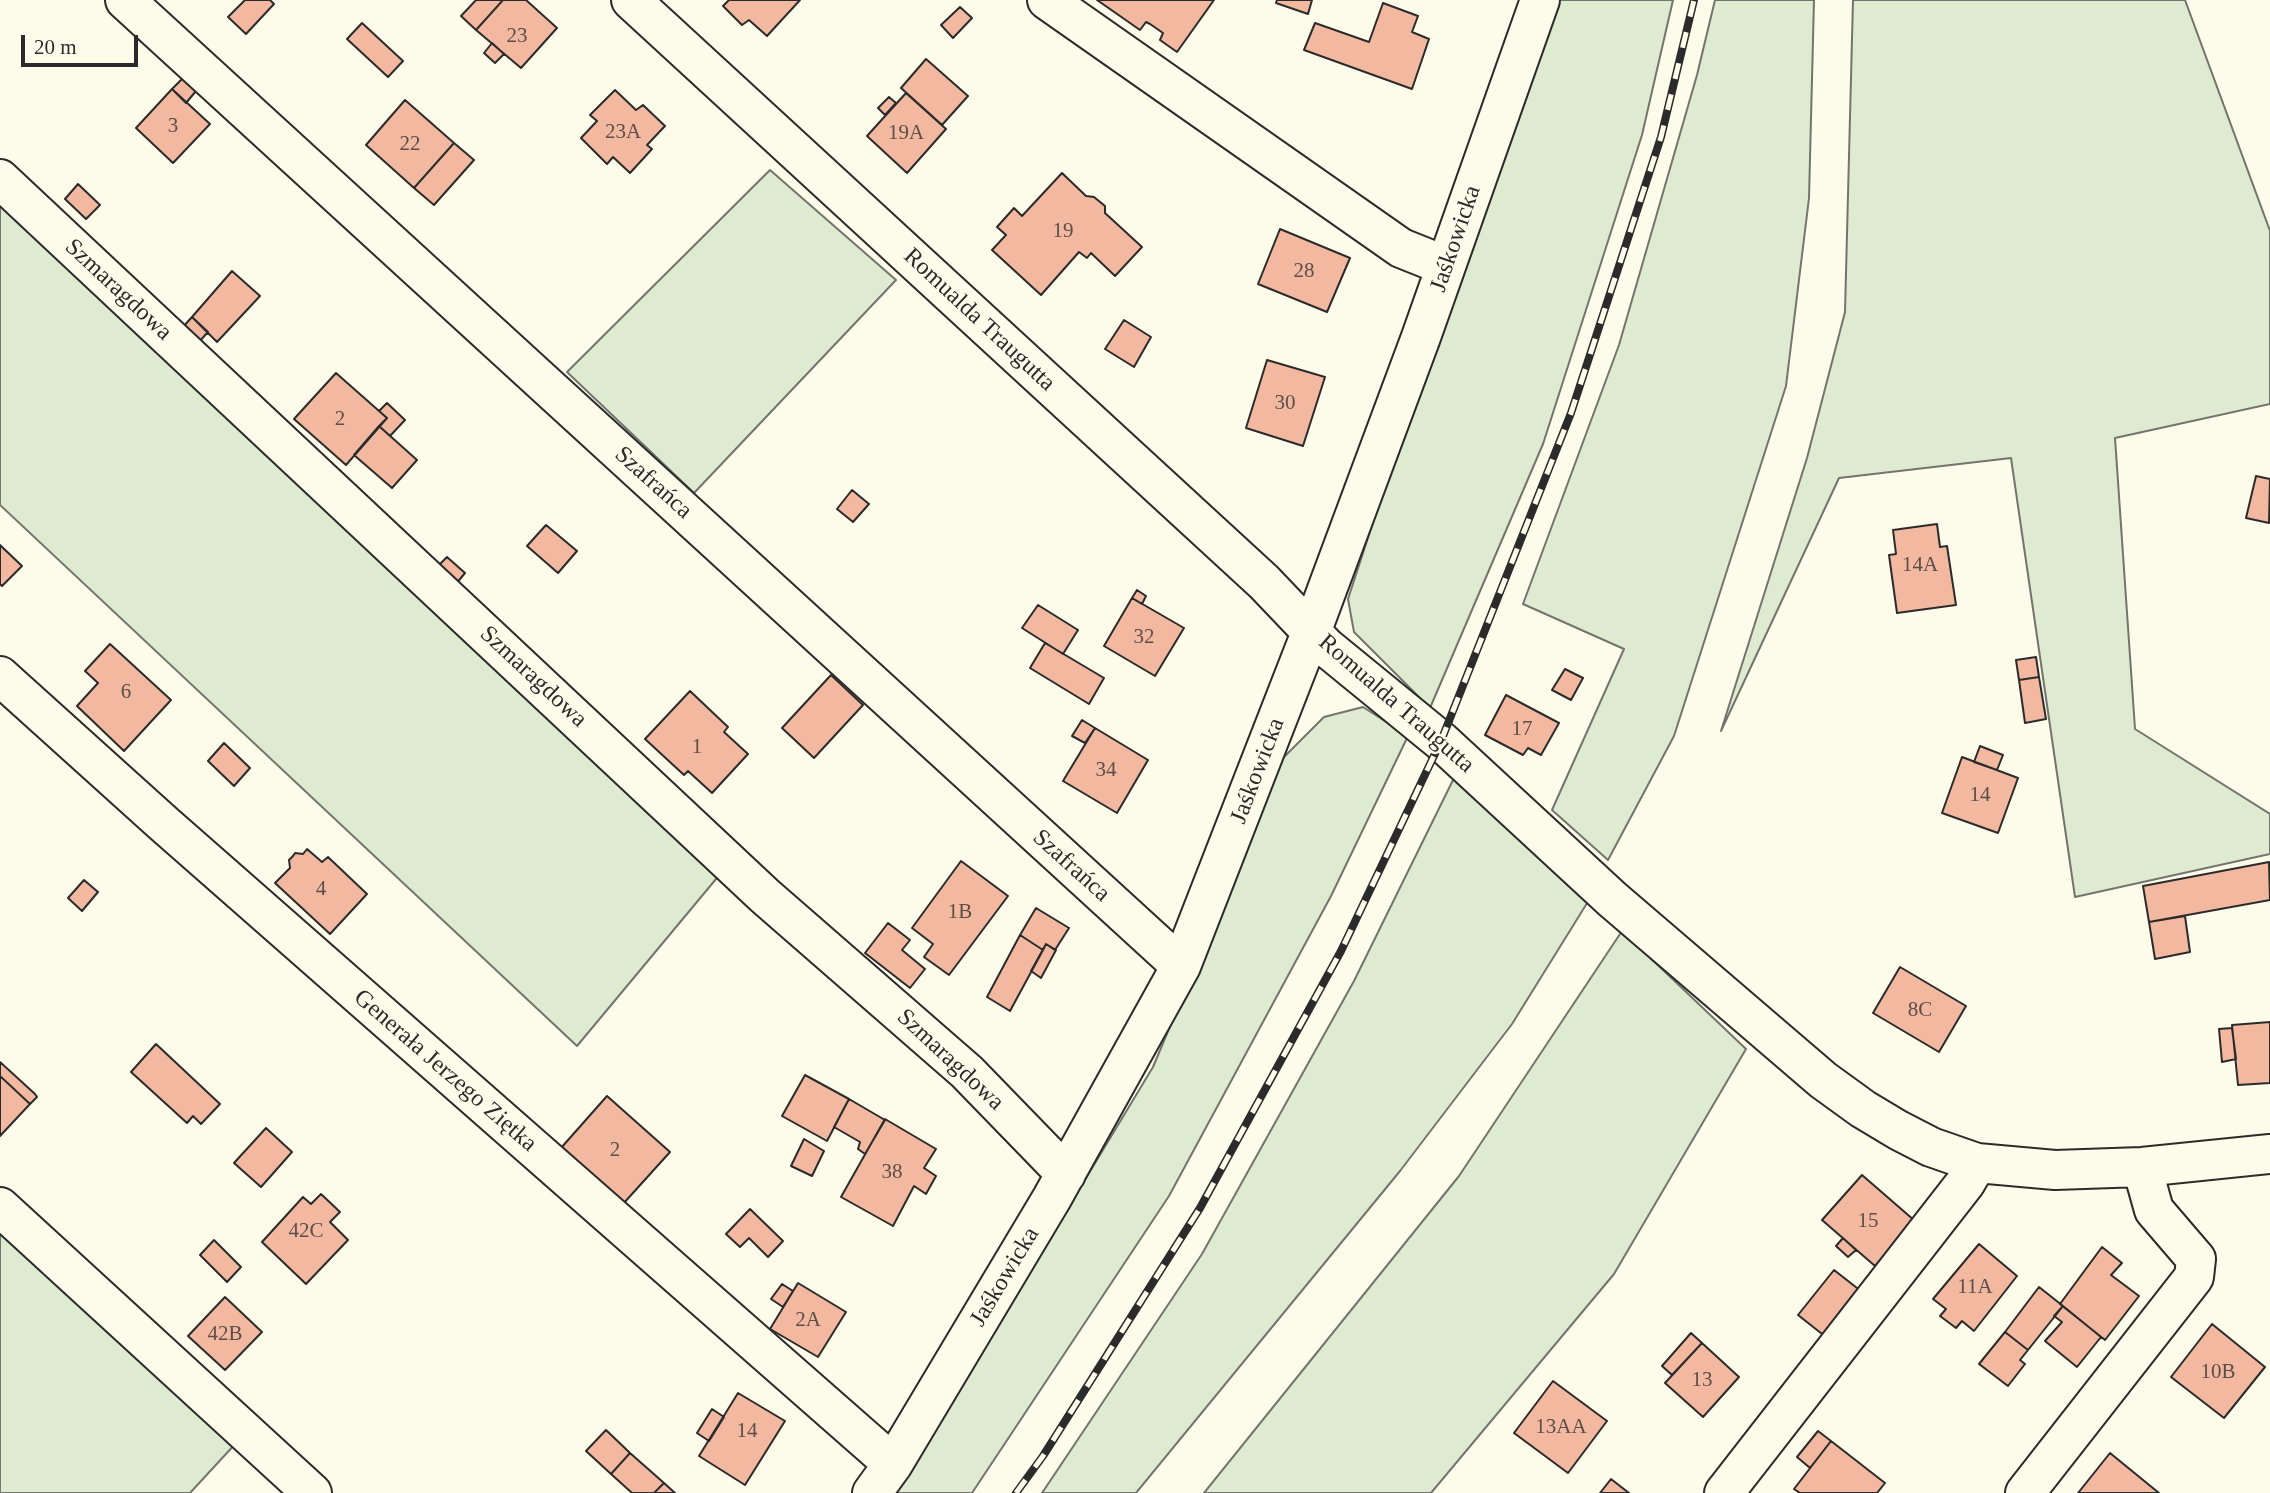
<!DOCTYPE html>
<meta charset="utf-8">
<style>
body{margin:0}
#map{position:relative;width:2270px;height:1493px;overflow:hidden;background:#fdfbea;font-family:"Times New Roman",serif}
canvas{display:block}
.scale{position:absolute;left:21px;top:35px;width:117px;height:32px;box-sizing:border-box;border:4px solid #2b2b2b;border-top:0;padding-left:9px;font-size:21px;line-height:24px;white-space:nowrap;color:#2b2b2b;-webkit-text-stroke:5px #fdfbea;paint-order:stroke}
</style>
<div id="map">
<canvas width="2270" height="1493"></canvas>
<div class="scale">20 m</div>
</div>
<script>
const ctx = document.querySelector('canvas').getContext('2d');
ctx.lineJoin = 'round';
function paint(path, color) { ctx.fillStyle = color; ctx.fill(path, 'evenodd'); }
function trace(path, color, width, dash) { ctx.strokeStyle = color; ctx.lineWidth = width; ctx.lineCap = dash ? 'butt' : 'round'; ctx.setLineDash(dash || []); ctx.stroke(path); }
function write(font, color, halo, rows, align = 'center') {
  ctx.font = font + ' "Times New Roman",serif'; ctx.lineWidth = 5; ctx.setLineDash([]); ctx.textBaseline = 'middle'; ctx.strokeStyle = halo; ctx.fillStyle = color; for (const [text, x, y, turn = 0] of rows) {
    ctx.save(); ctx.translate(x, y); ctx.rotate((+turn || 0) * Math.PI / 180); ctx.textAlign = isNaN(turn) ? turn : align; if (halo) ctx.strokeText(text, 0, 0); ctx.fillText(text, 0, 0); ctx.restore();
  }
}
const green = new Path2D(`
 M1556 0H1673L1642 135 1543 444 1430 708 1354 632 1348 599 1392 464Z
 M1715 0H1814L1809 198 1786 386 1674 736 1608 860 1552 810 1624 649 1523 604 1619 345 1697 75Z
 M1853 0H2185L2270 231V404L2115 438 2135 729 2270 814V854L2075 897 2011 458 1839 478 1721 731 1807 458 1845 312Z
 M0 166 736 855 577 1046 0 505Z
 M770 170 896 280 694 493 567 372Z
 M1363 707 1408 736 1331 896 1169 1196 972 1493H896L1153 1067 1282 759 1324 717Z
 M1455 776 1589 900 1512 1024 1400 1171 1136 1493H1042L1202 1254 1354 981Z
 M1622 931 1746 1049 1614 1274 1431 1493H1204L1459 1176Z
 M0 1216 237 1442 190 1493H0Z`);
paint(green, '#deebd1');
trace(green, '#74746e', 2);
const building = new Path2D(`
 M245 0H270L274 4 246 34 228 17Z
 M476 0H503L476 30 461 16Z
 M503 0H526L557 28 521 68 476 30Z
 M729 0H800L767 36 749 20 742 25 723 6Z
 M1097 0H1214L1177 52 1160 40 1163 33 1150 24 1146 22 1140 30Z
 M1277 0H1312L1308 14 1276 3Z
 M1383 3 1418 16 1412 32 1429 39 1412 89 1304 50 1315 23 1369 42Z
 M960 7 972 18 953 38 941 25Z
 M362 23 403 61 388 77 347 39Z
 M492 43 504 54 495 63 484 53Z
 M926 59 968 96 942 125 901 88Z
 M183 78 196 91 186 103 172 89Z
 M172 89 210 124 173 163 136 128Z
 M615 90 636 110 643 105 665 126 647 145 652 149 630 173 613 157 607 164 581 138 597 121 590 115Z
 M906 93 946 129 907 173 867 136Z
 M889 97 896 103 885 115 878 108Z
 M405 100 454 143 414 188 366 145Z
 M454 143 474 160 434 205 414 188Z
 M1062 173 1086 196 1094 197 1105 206V213L1142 247 1115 276 1091 253 1087 258 1079 252 1041 295 992 250 1006 235 997 227 1014 208 1022 216Z
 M78 184 100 205 86 219 65 199Z
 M1280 229 1350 258 1327 312 1258 284Z
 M232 271 260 296 217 342 192 317Z
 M192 317 208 332 198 343 182 328Z
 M1124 320 1151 337 1134 367 1105 349Z
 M1267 360 1325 377 1303 446 1246 428Z
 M336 373 387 418 346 465 294 419Z
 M387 403 405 420 390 436 379 426 387 418 379 411Z
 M379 426 417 460 392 488 354 455Z
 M2256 476 2270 479 2269 523 2246 518Z
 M852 490 869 504 853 522 837 509Z
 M1937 524 1940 547 1947 546 1956 605 1897 613 1889 555 1896 554 1893 530Z
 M546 525 577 551 558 573 527 546Z
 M0 545 22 566 2 586 0 584Z
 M447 557 465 573 456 584 438 566Z
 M1137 590 1146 596 1142 604 1132 598Z
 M1132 598 1184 628 1155 676 1104 646Z
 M1038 605 1078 630 1063 654 1022 628Z
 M1045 643 1104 678 1089 704 1030 668Z
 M110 644 171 700 124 751 77 706 98 683 85 671Z
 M2036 657 2039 677 2019 680 2016 660Z
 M1565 669 1583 678 1571 700 1552 690Z
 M831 675 863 705 814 758 782 728Z
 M2039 677 2046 719 2025 723 2019 680Z
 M690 691 728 727 724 732 748 754 712 793 688 771 684 775 645 739Z
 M1506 695 1559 723 1541 755 1528 748 1523 755 1485 735Z
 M1082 720 1095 728 1085 743 1072 736Z
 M1095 728 1148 760 1117 813 1063 781Z
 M224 743 250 768 234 786 208 761Z
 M1980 746 2003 755 1997 770 1974 762Z
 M1962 757 2018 778 1998 833 1942 813Z
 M307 849 322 862 328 857 367 894 330 934 275 883 290 868 289 860 293 856 295 853 303 854Z
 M961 861 1008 896 949 975 924 957 933 944 912 928Z
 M2269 862 2270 900 2149 922 2143 886Z
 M84 880 98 892 82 911 68 898Z
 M1036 908 1069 928 1055 950 1046 944 1043 950 1020 935Z
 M2185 916 2190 952 2155 959 2149 922Z
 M888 923 910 940 902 950 925 969 910 988 865 953Z
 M1020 935 1043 950 1010 1011 987 997Z
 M1046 944 1056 950 1041 978 1031 971Z
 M1900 967 1966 1006 1939 1052 1873 1013Z
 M2270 1022V1083L2238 1085 2232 1025Z
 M2232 1028 2236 1059 2222 1062 2219 1029Z
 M156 1044 220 1104 201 1124 193 1116 187 1123 131 1072Z
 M0 1062 35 1094 37 1097 30 1104 0 1076Z
 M805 1075 849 1099 827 1141 782 1116Z
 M0 1076 30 1104 0 1136Z
 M607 1096 670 1152 623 1204 561 1148Z
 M849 1099 885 1120 865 1154 858 1149 860 1142 834 1127Z
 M885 1119 936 1149 924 1168 936 1176 926 1194 914 1186 893 1226 841 1197Z
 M266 1128 292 1152 261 1187 234 1163Z
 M804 1139 824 1151 812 1176 791 1166Z
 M1862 1175 1915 1221 1875 1266 1822 1220Z
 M321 1194 340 1212 330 1222 348 1240 306 1284 262 1242 303 1197 311 1204Z
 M750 1209 783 1241 768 1257 749 1238 740 1247 726 1234Z
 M1843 1238 1856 1250 1848 1257 1836 1246Z
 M214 1240 241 1267 227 1282 200 1255Z
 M1979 1244 2017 1276 1974 1331 1962 1321 1956 1328 1940 1316 1946 1309 1933 1299Z
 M2102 1247 2122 1263 2111 1275 2139 1296 2105 1340 2060 1304Z
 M1834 1270 1866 1295 1831 1341 1798 1315Z
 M798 1283 846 1312 818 1357 770 1329Z
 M782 1284 793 1291 783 1307 771 1299Z
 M2039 1287 2063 1306 2028 1350 2005 1332Z
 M225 1297 262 1332 225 1370 188 1336Z
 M2063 1306 2101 1337 2077 1367 2045 1341 2062 1322 2054 1316Z
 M2212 1324 2265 1367 2224 1418 2171 1377Z
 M2005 1332 2028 1350 2020 1360 2025 1364 2008 1386 1979 1364Z
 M1691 1333 1702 1343 1672 1375 1662 1366Z
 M1702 1343 1739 1377 1703 1417 1665 1383Z
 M1553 1381 1607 1421 1568 1473 1514 1433Z
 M738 1393 785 1421 745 1485 699 1456Z
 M712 1409 724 1417 709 1441 697 1433Z
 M606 1430 630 1453 611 1474 586 1451Z
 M1818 1431 1831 1441 1810 1468 1797 1457Z
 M1831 1441 1885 1483 1877 1493H1800L1794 1489Z
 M630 1453 664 1483 654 1493H632L611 1474Z
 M2110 1453 2159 1493H2078Z
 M1611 1479 1629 1493H1600Z
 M664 1483 675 1493H654Z`);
paint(building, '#f2b8a0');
trace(building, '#2b2b2b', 2);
const minor = new Path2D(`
 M125 0 1181 966
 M631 0 1264 582 1326 647 1441 741 1612 899 1823 1080 1863 1109 1898 1130 1931 1147 1977 1163 2055 1170 2142 1167 2270 1154
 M1047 0 1401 248 1446 266
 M0 179 765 896 967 1072 1066 1174
 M0 676 163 823 893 1464
 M0 1207 312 1493
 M872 1493 893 1464 1052 1198 1181 966 1312 630 1421 337 1540 0
 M1724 1493 1966 1182 1977 1163
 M2025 1493 2194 1277 2196 1259 2154 1210 2142 1167`);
trace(minor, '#2b2b2b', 42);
trace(minor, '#fdfbea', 38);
const rail = new Path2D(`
 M1016 1493 1043 1456 1200 1208 1341 951 1441 741 1571 413 1661 137 1694 0`);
trace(rail, '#2b2b2b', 8);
trace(rail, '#fdfbea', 5, [16]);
write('21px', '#5d4e48', null, [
 ["23",517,36],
 ["3",173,126],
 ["23A",623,132],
 ["19A",906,133],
 ["22",410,144],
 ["19",1063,231],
 ["28",1304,271],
 ["30",1285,403],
 ["2",340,419],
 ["14A",1920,565],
 ["32",1144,637],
 ["6",126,692],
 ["17",1522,729],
 ["1",697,747],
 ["34",1106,770],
 ["14",1980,795],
 ["4",321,889],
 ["1B",960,912],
 ["8C",1920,1010],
 ["2",615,1150],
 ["38",892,1172],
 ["15",1868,1221],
 ["42C",306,1231],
 ["11A",1975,1287],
 ["2A",808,1320],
 ["42B",225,1334],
 ["10B",2218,1372],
 ["13",1702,1380],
 ["13AA",1561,1427],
 ["14",747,1431]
]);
write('24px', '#2b2b2b', '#fdfbea', [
 ["Jaśkowicka",1456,239,-71],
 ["Szmaragdowa",118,290,43],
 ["Romualda Traugutta",979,320,43],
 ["Szafrańca",653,483,42],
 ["Szmaragdowa",533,677,43],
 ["Romualda Traugutta",1396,704,41],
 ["Jaśkowicka",1258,771,-69],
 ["Szafrańca",1071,866,42],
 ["Szmaragdowa",950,1060,43],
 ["Generała Jerzego Ziętka",445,1071,41],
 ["Jaśkowicka",1005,1277,-59]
]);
</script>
